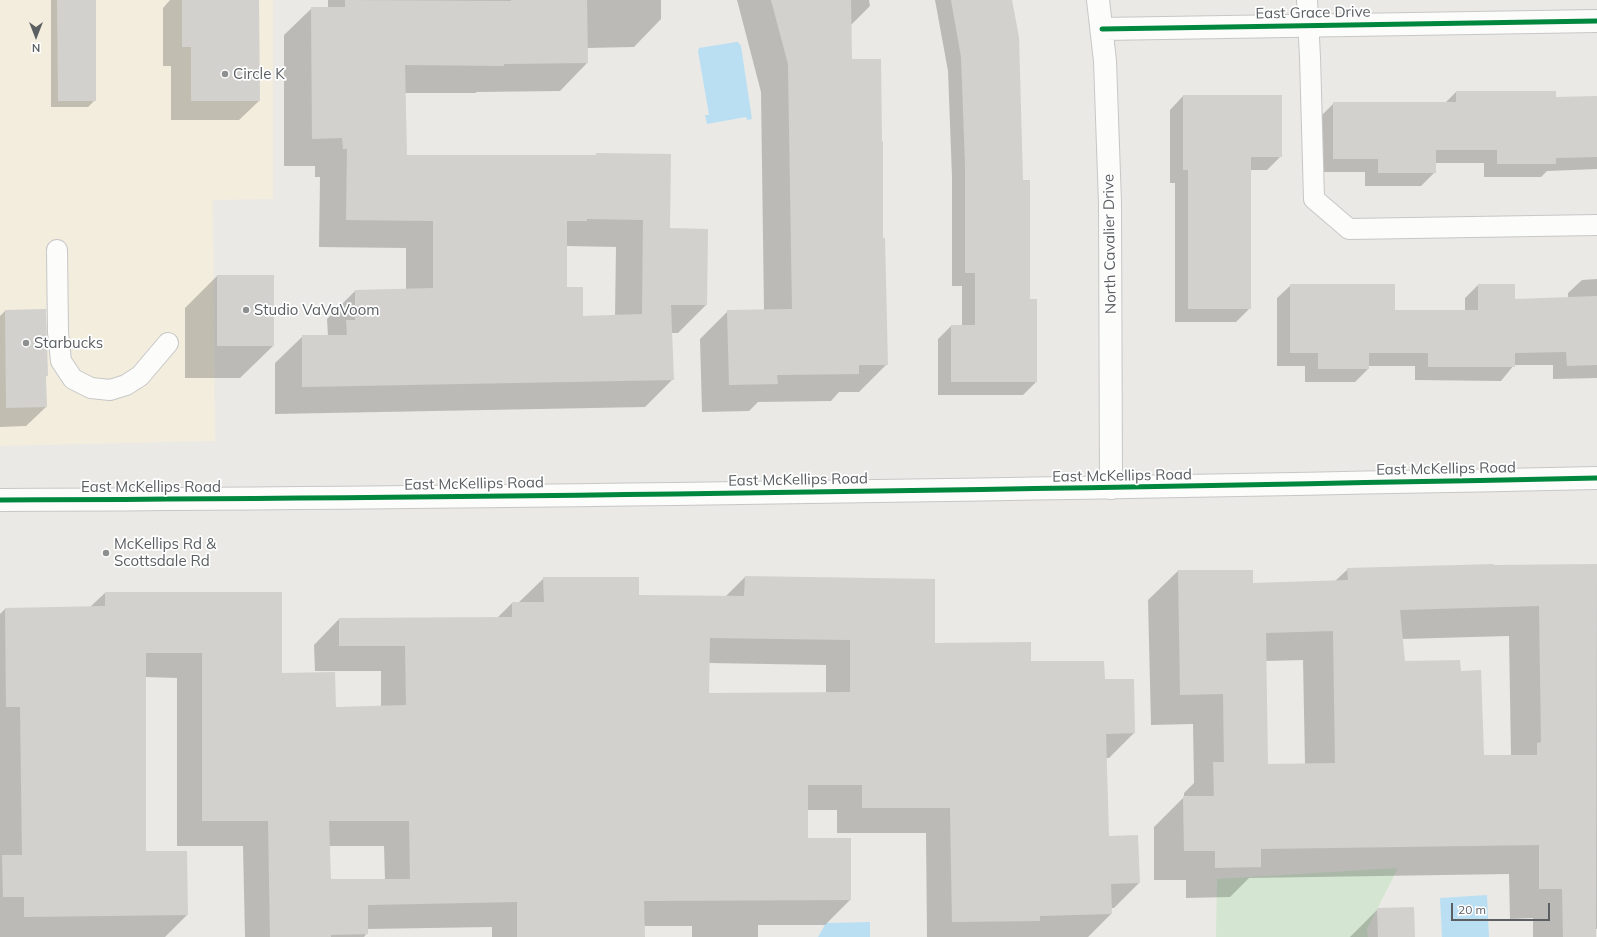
<!DOCTYPE html>
<style>
body{margin:0}
#map{position:relative;width:1597px;height:937px;overflow:hidden;background:#eae9e5;font-family:Mulish,sans-serif}
canvas{display:block}
.north{position:absolute;left:16px;top:16px;width:40px;height:40px;-webkit-text-stroke:3px #fff;paint-order:stroke;rotate:180deg;font-size:11px;font-weight:700;line-height:16px;text-align:center;color:#5b5f62}
.north::after{content:'';display:block;margin:auto;width:14px;height:18px;background:#5b5f62;clip-path:polygon(50% 0,100% 100%,50% 72%,0 100%)}
.scale{position:absolute;left:1451px;top:903px;width:99px;height:18px;box-sizing:border-box;border:2px solid #5b5f62;border-top:0;padding-left:5px;font-size:12px;line-height:14px;white-space:nowrap;color:#5b5f62;-webkit-text-stroke:3px #fff;paint-order:stroke}
</style>
<div id="map">
<canvas width="1597" height="937"></canvas>
<div class="north">N</div>
<div class="scale">20 m</div>
</div>
<script>
const ctx = document.querySelector('canvas').getContext('2d');
ctx.lineJoin = 'round';
function paint(path, color) { ctx.fillStyle = color; ctx.fill(path, 'evenodd'); }
function trace(path, color, width, dash) { ctx.strokeStyle = color; ctx.lineWidth = width; ctx.lineCap = dash ? 'butt' : 'round'; ctx.setLineDash(dash || []); ctx.stroke(path); }
function write(font, color, halo, rows, align = 'center') {
  ctx.font = font + ' Mulish,sans-serif'; ctx.lineWidth = 3.5; ctx.setLineDash([]); ctx.textBaseline = 'middle'; ctx.strokeStyle = halo; ctx.fillStyle = color; for (const [text, x, y, turn = 0] of rows) {
    ctx.save(); ctx.translate(x, y); ctx.rotate((+turn || 0) * Math.PI / 180); ctx.textAlign = isNaN(turn) ? turn : align; if (halo) ctx.strokeText(text, 0, 0); ctx.fillText(text, 0, 0); ctx.restore();
  }
}
paint(new Path2D(`
 M0 0H273V199L213 200 215 441 0 446Z`), '#f3edde');
paint(new Path2D(`
 M1398 868 1367 929 1368 937H1216L1217 879Z`), '#d4e6d1');
paint(new Path2D(`
 M736 42H738L741 46 752 119 747 120 746 117 707 124 705 115H709L698 51 699 48Z
 M1487 895 1489 937H1442L1440 898Z
 M870 922V937H818L826 923Z`), '#badff3');
paint(new Path2D(`
 M51 0H95V100L88 107H51Z
 M170 0H258L259 101 239 120H171V66H163V8Z
 M328 0H661V19L634 47 587 48V63L560 91 477 92 475 93H405L406 156H595L597 154 669 229 707 230 706 305 678 333H671L673 379 645 407 275 414V363L303 336H328L327 319 355 291 406 290V248L319 247 320 177H315V166H284V35L312 8H328ZM566 246 616 247 615 316 582 317 566 288Z
 M737 0H869L870 6 850 26 851 60 882 239 887 364 859 392H839L831 401 758 402 749 411 702 412 700 339 728 311H764L761 92Z
 M935 0H1011L1029 300 1036 382 1023 395H938V339L951 326H962V286H952V177L948 71Z
 M1456 92 1554 98 1597 97V169L1547 171 1541 177H1484V163H1435V172L1421 186H1365V172H1320V117L1334 103H1445Z
 M1183 96 1281 156 1267 170H1250V308L1236 322H1175V183H1170V110Z
 M217 276 273 346 240 378H185V308Z
 M1597 279V378L1553 379V365H1514L1501 381 1415 380V366H1368V369L1355 382H1305V366H1277V298L1291 285 1394 311H1465V298L1478 285 1514 300 1568 298V293L1582 280Z
 M5 311 47 375 45 378 46 407 26 426 0 427V316Z
 M1597 565V929H1595V937H1533V918L1510 919 1509 874 1249 878 1230 897 1186 898V880H1154V827L1184 797V793L1194 783 1193 724 1151 725 1148 600 1178 571H1252V584L1335 581 1348 569ZM1509 636 1511 756H1483L1460 672 1404 662 1402 639ZM1303 660 1305 764 1267 765 1265 661Z
 M745 577 934 644 1030 662 1104 680 1134 733 1109 758H1106L1108 837 1139 883 1114 908H1111V914L1088 937H927L926 833H837V810H807V839L850 900 825 925H758V937H692V926H644V937H492V927L367 929V933L364 937H245L243 846H177V678L145 677V853L187 915 165 937H0V614L5 609 90 607 105 593H281V674L335 708 381 707V671H315L314 645 339 619 497 618 512 603H518L544 578 638 596 725 597ZM709 663 826 665V693L708 694ZM329 846H384L385 880H330Z
 M1378 909 1414 937H1350Z`), '#0003');
paint(new Path2D(`
 M57 0H96V101H58Z
 M182 0H259L260 101H191V47H182Z
 M345 0 511 1V0H587L588 63 504 64V66L405 65 407 155H596V153L671 154 670 228 708 229 707 305H671L674 380 302 387V335H347L346 320H355V290L433 288V221L346 220 347 149H343L342 138 312 139 311 7H345ZM587 219 643 220 642 314 583 316V287H567V221H587Z
 M771 0H851L852 59H881L882 141H883V238H885L888 365H859V374L777 375 778 384 729 385 727 310 792 309 788 64Z
 M951 0H1012L1019 37 1023 180H1030V299H1037V382H951V325H975V273H965V163L961 57Z
 M1456 91H1556V97L1597 96V157L1556 158V164H1497V150H1436V173H1378V159H1333V102H1456Z
 M1183 95H1282V157H1251V309H1188V170H1183Z
 M217 275H274V346H217Z
 M1290 284H1395V310H1478V284H1515V299L1597 296V365L1567 366 1566 352 1515 353V367H1428V353H1369V369H1318V353H1290Z
 M46 309 48 376H46L47 407 6 408 5 310Z
 M1494 564V565L1597 564 1596 937H1563L1562 889H1539V845L1261 849V867L1215 868V851H1184L1183 796H1214L1213 762H1224L1223 694 1180 695 1178 570H1253V583L1348 580 1347 568ZM1539 606 1541 742 1537 743V755H1484L1481 670 1461 671 1460 660 1405 661 1400 610ZM1333 631 1335 763 1268 764 1266 633Z
 M745 576 935 579V643L1031 642V661H1104L1105 679H1134L1135 733 1106 734 1109 836 1138 835 1140 883 1111 884 1112 914 1040 916V921L952 922 950 808H862V785H808V838H851V900L644 901 645 937H517V902L368 905V934L331 935V937H270L268 821H202V653H146V851H187L188 915 24 917V897H3L2 855H22L20 707H6L5 608 105 606V592H282V673L335 672 336 707 406 705 405 646H339V618L512 617V602H544L543 577H639V595L744 596ZM710 638 850 640V692L709 693ZM329 821H409L410 879H331Z
 M1414 907 1415 937H1378L1377 908Z`), '#d2d1ce');
const service = new Path2D(`
 M1307 0 1310 57 1314 199 1349 229 1597 225
 M57 250 58 332 61 361 73 379 91 388 110 390 126 385 140 376 168 343`);
const minor = new Path2D(`
 M1098 0 1105 61 1110 203 1111 488
 M1102 29 1597 21`);
const tertiary = new Path2D(`
 M0 500C532 498 1065 489 1597 478`);
trace(service, '#c7c7c7', 22);
trace(minor, '#c7c7c7', 24);
trace(tertiary, '#c7c7c7', 24);
trace(service, '#fcfcfb', 20);
trace(minor, '#fcfcfb', 22);
trace(tertiary, '#fcfcfb', 22);
trace(new Path2D(`
 M1102 29 1597 21
 M0 500C532 498 1065 489 1597 478`), '#00873e', 5);
for (const [x, y, r, color] of [
 [225,74,4,"#8d8f90"],
 [246,310,4,"#8d8f90"],
 [26,343,4,"#8d8f90"],
 [106,553,4,"#8d8f90"]
]) { const dot = new Path2D(); dot.arc(x, y, r, 0, 2 * Math.PI); ctx.fillStyle = color; ctx.fill(dot); trace(dot, '#fff', 1.5); }
write('15px', '#5b5f62', '#fff', [
 ["East Grace Drive",1313,13,-1],
 ["North Cavalier Drive",1110,244,-91],
 ["East McKellips Road",1446,469,-1],
 ["East McKellips Road",1122,476,-1],
 ["East McKellips Road",798,480,-1],
 ["East McKellips Road",474,484,-1],
 ["East McKellips Road",151,487]
]);
write('15px', '#5b5f62', '#fff', [
 ["Circle K",233,74],
 ["Studio VaVaVoom",254,310],
 ["Starbucks",34,343],
 ["McKellips Rd &",114,544],
 ["Scottsdale Rd",114,561]
], 'left');
</script>
